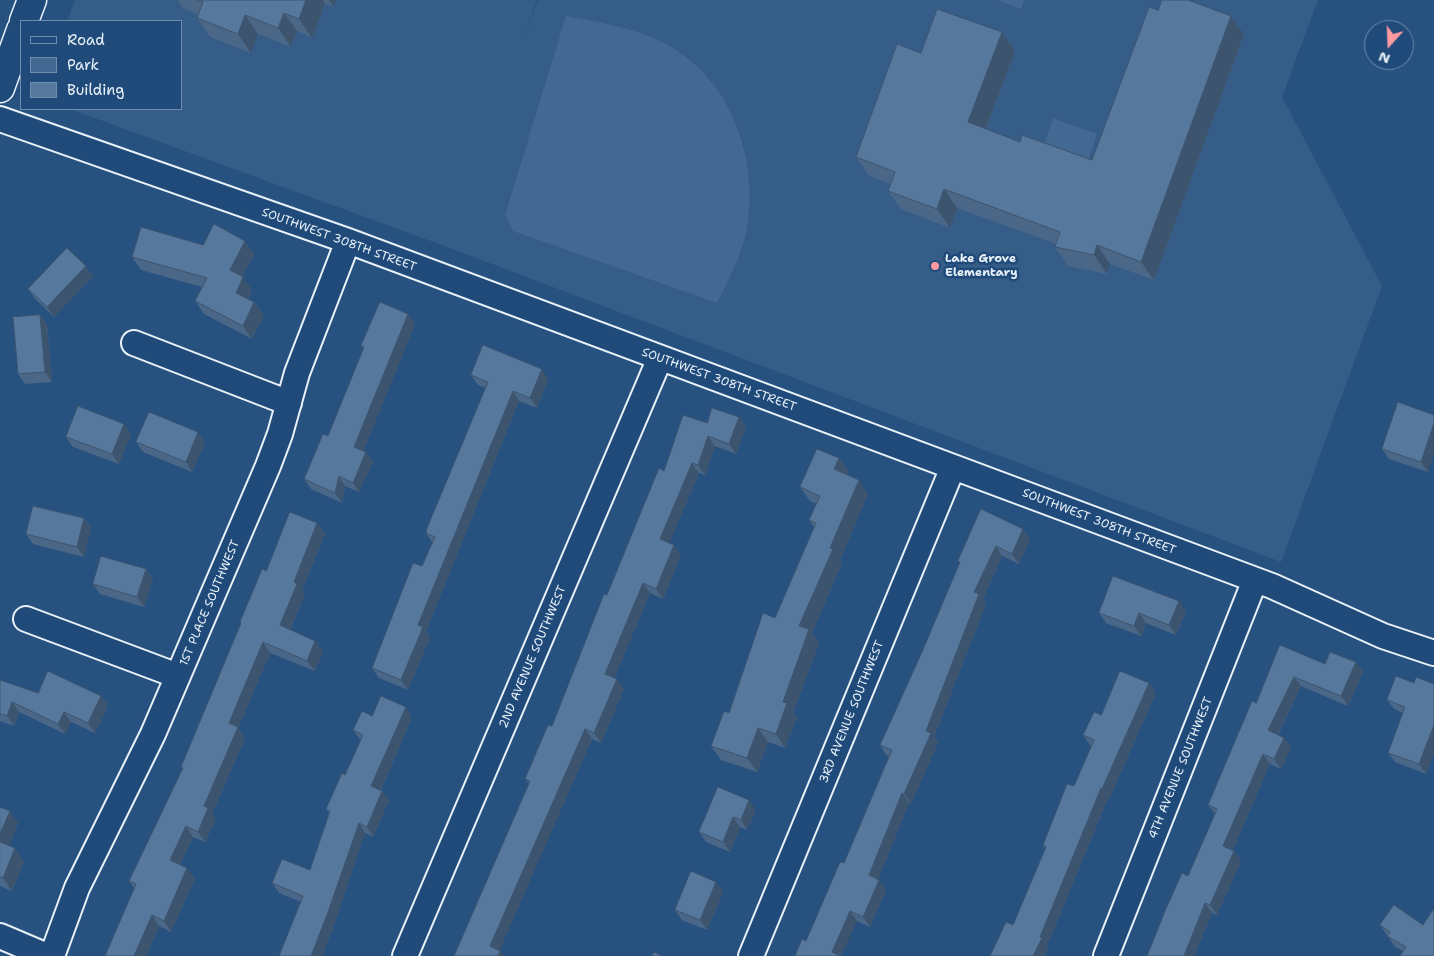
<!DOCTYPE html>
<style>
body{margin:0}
#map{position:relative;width:1434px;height:956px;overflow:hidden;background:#27517f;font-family:"Shantell Sans",sans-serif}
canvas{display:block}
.legend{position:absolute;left:20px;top:20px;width:162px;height:90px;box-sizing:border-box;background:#1f4a7a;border:1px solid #6f8dac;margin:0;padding:6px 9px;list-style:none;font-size:15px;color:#e8f1f8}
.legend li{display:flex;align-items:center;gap:10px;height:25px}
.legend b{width:25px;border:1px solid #6f8dac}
.north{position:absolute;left:1364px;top:20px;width:50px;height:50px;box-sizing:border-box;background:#1f4a7a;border:1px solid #6f8dac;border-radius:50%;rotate:200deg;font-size:14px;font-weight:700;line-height:20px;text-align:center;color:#e8f1f8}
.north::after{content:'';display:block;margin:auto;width:18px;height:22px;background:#ff9aa2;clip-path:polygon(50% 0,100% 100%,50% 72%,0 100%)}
</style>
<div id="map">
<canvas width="1434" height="956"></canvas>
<ul class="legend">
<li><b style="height:6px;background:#1f4a7a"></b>Road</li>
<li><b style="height:14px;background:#436891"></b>Park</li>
<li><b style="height:14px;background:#57789d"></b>Building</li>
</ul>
<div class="north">N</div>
</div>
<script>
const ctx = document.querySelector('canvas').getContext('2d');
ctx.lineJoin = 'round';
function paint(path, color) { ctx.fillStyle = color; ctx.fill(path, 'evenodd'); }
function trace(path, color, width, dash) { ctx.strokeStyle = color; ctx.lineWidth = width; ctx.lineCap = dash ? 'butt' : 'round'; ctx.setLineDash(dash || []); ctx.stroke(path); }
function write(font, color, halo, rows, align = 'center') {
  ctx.font = font + ' "Shantell Sans",sans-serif'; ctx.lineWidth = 5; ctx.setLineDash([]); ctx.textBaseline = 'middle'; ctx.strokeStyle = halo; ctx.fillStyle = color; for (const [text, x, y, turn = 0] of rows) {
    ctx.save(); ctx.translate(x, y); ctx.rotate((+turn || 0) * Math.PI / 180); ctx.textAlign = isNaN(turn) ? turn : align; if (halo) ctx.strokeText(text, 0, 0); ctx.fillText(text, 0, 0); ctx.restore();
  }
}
paint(new Path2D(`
 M75 0H537L522 43 538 0H1318L1282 97 1382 286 1281 562 447 247 70 109H181V21H67Z`), '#355d88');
paint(new Path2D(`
 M997 0H1024L1021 9Z
 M566 16C598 22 632 27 662 42 728 75 757 151 748 222 744 251 730 277 717 303L513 231 505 215Z
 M1053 118 1097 134 1088 161 1044 145Z`), '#436891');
const minor = new Path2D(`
 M0 119 348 241 1272 586 1383 636 1434 653
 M134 343 289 403
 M26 619 178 676
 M0 936 47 956
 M52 956 77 888 153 734 268 466 280 434 297 373 348 241
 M405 956 660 358
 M751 956 953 467
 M1106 956 1255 580`);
const major = new Path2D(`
 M24 21 32 0
 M0 88 21 30`);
trace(minor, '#e8f1f8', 28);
trace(major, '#e8f1f8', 31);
trace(minor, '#1f4a7a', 24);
trace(major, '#1f4a7a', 28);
paint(new Path2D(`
 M178 0H336L334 7 325 4 312 38 297 31 291 47 258 34 251 53 210 37 197 18 198 14 183 8Z
 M1158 10 1244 34 1154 280 1110 264 1107 274 1068 266 1055 247 1056 244 957 208 950 228 901 209 888 191 891 184 869 176 856 157 921 53 1002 32 1015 51 986 129 1020 142 1092 160Z
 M245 241 254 254 242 277 252 290 248 299 254 302 264 315 252 339 204 314 195 301 202 287 141 270 132 257 203 245Z
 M93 276 54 317 35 299 28 289Z
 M40 315 47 325 52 382 25 384 18 374Z
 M415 324 363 451 373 462 359 492 345 486 342 503 311 489 304 479 328 436 364 349 361 346Z
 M471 375 548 379 537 408 519 401 426 631 430 637 408 690 379 678 372 668 422 566 432 542 426 533 486 388 478 385Z
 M1434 415 1428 472 1389 459 1382 449Z
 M707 423 746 427 736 454 715 446 705 475 699 473 669 543 681 555 663 599 650 593 614 678 617 679 624 689 601 743 592 739 499 950 504 956H454L529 784 525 779 552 726 607 595 664 471Z
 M131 434 119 464 73 447 66 437Z
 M136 442H205L192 472 143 452Z
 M839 458 848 471 847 475 868 494 840 560 842 563 812 633 819 643 793 713 797 717 785 748 768 742 757 772 721 760 711 746 729 713 775 618 814 527 809 520 816 504 810 501 800 487Z
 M981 509 1030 539 1019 564 1002 556 983 599 986 604 934 737 938 743 911 804 909 803 878 879 879 880 886 890 870 927 857 921 806 941 844 863 889 756 886 755 880 745 922 652 960 563 958 561Z
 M84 518 91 528 84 557 33 544 26 534Z
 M317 523 325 534 302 590 305 594 290 630 323 652 315 671 270 653 238 728 245 738 212 814 216 819 205 842 193 837 180 864 195 878 171 932 159 926 146 956 134 888 129 881 182 769 181 767 241 624 240 622 266 571Z
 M146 569 153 578 144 607 100 594 93 584Z
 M1186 611 1176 635 1146 623 1141 636 1106 623 1099 613Z
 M1280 645 1325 664 1356 662 1363 672 1348 706 1301 686 1278 735 1284 738 1291 747 1281 769 1270 764 1232 851H1234L1241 861 1217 915 1212 913 1194 956 1188 876 1215 814 1208 805 1256 703Z
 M0 680 38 693 101 696 108 706 95 733 71 722 65 734 19 712 14 726 0 721Z
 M1149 683 1156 693 1109 799 1108 798 1047 946 1048 948 1013 925 1045 849 1043 845 1074 786 1092 746 1090 745 1083 735 1101 715Z
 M1414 683 1434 684V753L1426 774 1395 762 1388 753 1403 713 1394 709 1387 700Z
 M372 716 412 717 381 790 382 791 389 800 373 837 365 833 334 925 322 956H279L301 902 279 893 272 883 310 870 329 813 326 809 345 775 361 740 353 730Z
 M718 787 756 810 747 830 740 827 730 852 706 842 699 832Z
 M0 807 18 823 9 846 24 861 12 891 0 886Z
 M723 892 707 930 682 920 675 910Z
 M1380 925H1423L1434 956 1403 951 1395 947Z`), '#4b6787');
paint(new Path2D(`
 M306 0H323L325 4 312 38 299 19Z
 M329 0H336L334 7Z
 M284 13 297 31 291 47 278 28Z
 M245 15 258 34 251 53 238 34Z
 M1231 16 1244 34 1154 280 1141 262Z
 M1002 32 1015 51 981 141 968 122Z
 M944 189 957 208 950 228 937 209Z
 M245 241 254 254 239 283 230 270Z
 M1097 245 1110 264 1107 274 1094 255Z
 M86 266 93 276 54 317 47 307Z
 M243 277 252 290 245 305 236 293Z
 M254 302 264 315 252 339 243 326Z
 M408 314 415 324 361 457 354 447Z
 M40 315 47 325 52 382 45 372Z
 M542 369 548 379 537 408 530 398Z
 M513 391 519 401 426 631 430 637 408 690 401 680 418 625Z
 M739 417 746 427 736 454 729 444Z
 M1434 423V453L1428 472 1421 462Z
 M124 424 131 434 119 464 112 454Z
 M198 432 205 442 192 472 186 462Z
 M708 436 715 446 705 475 698 465Z
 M366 452 373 462 359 492 353 483Z
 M839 458 848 471 843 483 834 469Z
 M692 463 699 473 667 549 660 539Z
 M339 476 345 486 342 503 335 493Z
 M859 480 868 494 840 560 842 563 812 633 819 643 793 713 797 717 785 748 776 734 799 626 830 548Z
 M84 518 91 528 84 557 77 547Z
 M317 523 325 534 302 590 305 594 287 636 280 625 294 582Z
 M1023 529 1030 539 1019 564 1012 554Z
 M674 545 681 555 663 599 656 589Z
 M996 546 1002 556 983 599 986 604 934 737 938 743 911 804 904 794 926 731 974 592Z
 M146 569 153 578 144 607 137 597Z
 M643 583 650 593 612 684 605 674Z
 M1179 601 1186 611 1176 635 1169 625Z
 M1139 613 1146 623 1141 636 1134 626Z
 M315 641 323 652 315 671 307 661Z
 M263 642 270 653 238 728 245 738 212 814 216 819 205 842 198 832 204 806 229 723Z
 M1356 662 1363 672 1348 706 1341 696Z
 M1294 677 1301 686 1275 740 1268 730Z
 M617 679 624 689 601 743 594 733Z
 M1149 683 1156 693 1109 799 1102 789Z
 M101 696 108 706 95 733 88 723Z
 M12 702 19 712 14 726 7 716Z
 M406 707 412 717 378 796 371 786Z
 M64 712 71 722 65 734 58 724Z
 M1434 725V753L1426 774 1419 764Z
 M758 728 768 742 757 772 747 758Z
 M585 729 592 739 497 956 490 946Z
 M1284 738 1291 747 1281 769 1274 759Z
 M1263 754 1270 764 1230 856 1223 846Z
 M1101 788 1108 798 1047 946 1048 948 1045 956H1033L1040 937Z
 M382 791 389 800 373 837 367 827Z
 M902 793 909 803 876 885 869 875Z
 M749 800 756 810 747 830 741 820Z
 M10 811 18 823 6 853 0 844V834Z
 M733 817 740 827 730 852 723 842Z
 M359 823 365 833 334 925 322 956H311Z
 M186 826 193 837 177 870 170 860Z
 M15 848 24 861 12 891 3 878Z
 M1234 851 1241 861 1217 915 1210 905Z
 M187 868 195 878 171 932 164 921Z
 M879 880 886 890 870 927 863 917Z
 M716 882 723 892 707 930 700 920Z
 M1205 903 1212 913 1194 956H1184Z
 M850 911 857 921 841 956H834L832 952Z
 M152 915 159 926 146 956H134Z
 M500 951 504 956H498Z`), '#3d546e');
const building = new Path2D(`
 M198 0H306L299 19 284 13 278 28 245 15 238 34 197 18 203 2Z
 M1162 0H1188L1231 16 1141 262 1097 245 1094 255 1055 247 1060 232 944 189 937 209 888 191 895 172 856 157 897 44 921 53 937 9 1002 32 968 122 1020 142 1022 135 1092 160 1149 7 1158 10Z
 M214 224 245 241 230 270 243 277 236 293 254 302 243 326 195 301 207 278 132 257 141 227 203 245Z
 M67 248 86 266 47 307 28 289Z
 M380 302 408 314 354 447 366 452 353 483 339 476 335 493 304 479 323 434 328 436 364 347 361 346Z
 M40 315 45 372 18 374 13 317Z
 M483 345 542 369 530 398 513 391 418 625 423 627 401 680 372 668 413 563 422 566 435 537 426 533 427 528 488 382 471 375Z
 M1398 402 1434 415V423L1421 462 1382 449Z
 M78 406 124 424 112 454 66 437Z
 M712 408 739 417 729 444 708 436 698 465 692 463 660 539 674 545 656 589 643 583 605 674 617 679 594 733 585 729 490 946 500 951 498 956H454L530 781 525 779 548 725 552 726 604 594 607 595 659 468 664 471 683 415 707 423Z
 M149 412 198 432 186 462 136 442Z
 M817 449 839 458 834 469 859 480 830 548 833 549 799 626 809 629 783 702 787 703 776 734 758 728 747 758 711 746 724 711 729 713 763 613 775 618 816 523 809 520 820 496 800 487Z
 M33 506 84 518 77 547 26 534Z
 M981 509 1023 529 1012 554 996 546 974 592 979 594 926 731 931 733 904 794 902 793 869 875 879 880 863 917 850 911 832 952 840 956H795L802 939 806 941 840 862 844 863 892 750 880 745 922 652 960 562 958 561Z
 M290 512 317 523 294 582 297 584 280 625 315 641 307 661 263 642 229 723 238 727 204 806 208 808 198 832 186 826 170 860 187 868 164 921 152 915 134 956H105L136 884 129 881 183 768 181 767 241 623 240 622 262 569 266 571Z
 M101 556 146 569 137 597 93 584Z
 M1113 576 1179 601 1169 625 1139 613 1134 626 1099 613Z
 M1280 645 1325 664 1330 652 1356 662 1341 696 1294 677 1268 730 1284 738 1274 759 1263 754 1223 846 1234 851 1210 905 1205 903 1184 956H1147L1165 911 1182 873 1188 876 1217 809 1208 805 1252 701 1256 703Z
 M48 671 101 696 88 723 64 712 58 724 12 702 7 716 0 714V680L38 693Z
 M1120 671 1149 683 1102 789 1101 788 1040 937 1042 938 1033 956H990L1006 922 1013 925 1046 847 1043 845 1067 784 1074 786 1094 740 1083 735 1094 712 1101 715Z
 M1396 676 1414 683 1416 677 1434 684V725L1419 764 1388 753 1405 707 1387 700Z
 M381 696 406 707 371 786 382 791 367 827 359 823 327 915 311 956H279L303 896 272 883 282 859 310 870 330 811 326 809 342 773 345 775 363 735 353 730 362 711 372 716Z
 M718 787 749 800 741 820 733 817 723 842 699 832Z
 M0 807 10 811 0 834Z
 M0 842 15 848 3 878 0 877Z
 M691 871 716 882 700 920 675 910Z
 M1394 905 1423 925 1434 908V956H1400L1406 947 1387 936 1390 932 1380 925Z
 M654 952 662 956H652Z`);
paint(building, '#57789d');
trace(building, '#3d546e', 1);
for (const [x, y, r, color] of [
 [935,266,5,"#ff9aa2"]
]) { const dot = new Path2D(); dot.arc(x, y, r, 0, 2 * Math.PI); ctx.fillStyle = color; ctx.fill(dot); trace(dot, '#1f4a7a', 2); }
write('12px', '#e8f1f8', '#1f4a7a', [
 ["SOUTHWEST 308TH STREET",339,240,20],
 ["SOUTHWEST 308TH STREET",719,380,20],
 ["SOUTHWEST 308TH STREET",1099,522,21],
 ["1ST PLACE SOUTHWEST",210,603,-67],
 ["2ND AVENUE SOUTHWEST",533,657,-67],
 ["3RD AVENUE SOUTHWEST",852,712,-68],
 ["4TH AVENUE SOUTHWEST",1181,768,-68]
]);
write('bold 12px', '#e8f1f8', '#1f4a7a', [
 ["Lake Grove",945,259],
 ["Elementary",945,273]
], 'left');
</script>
